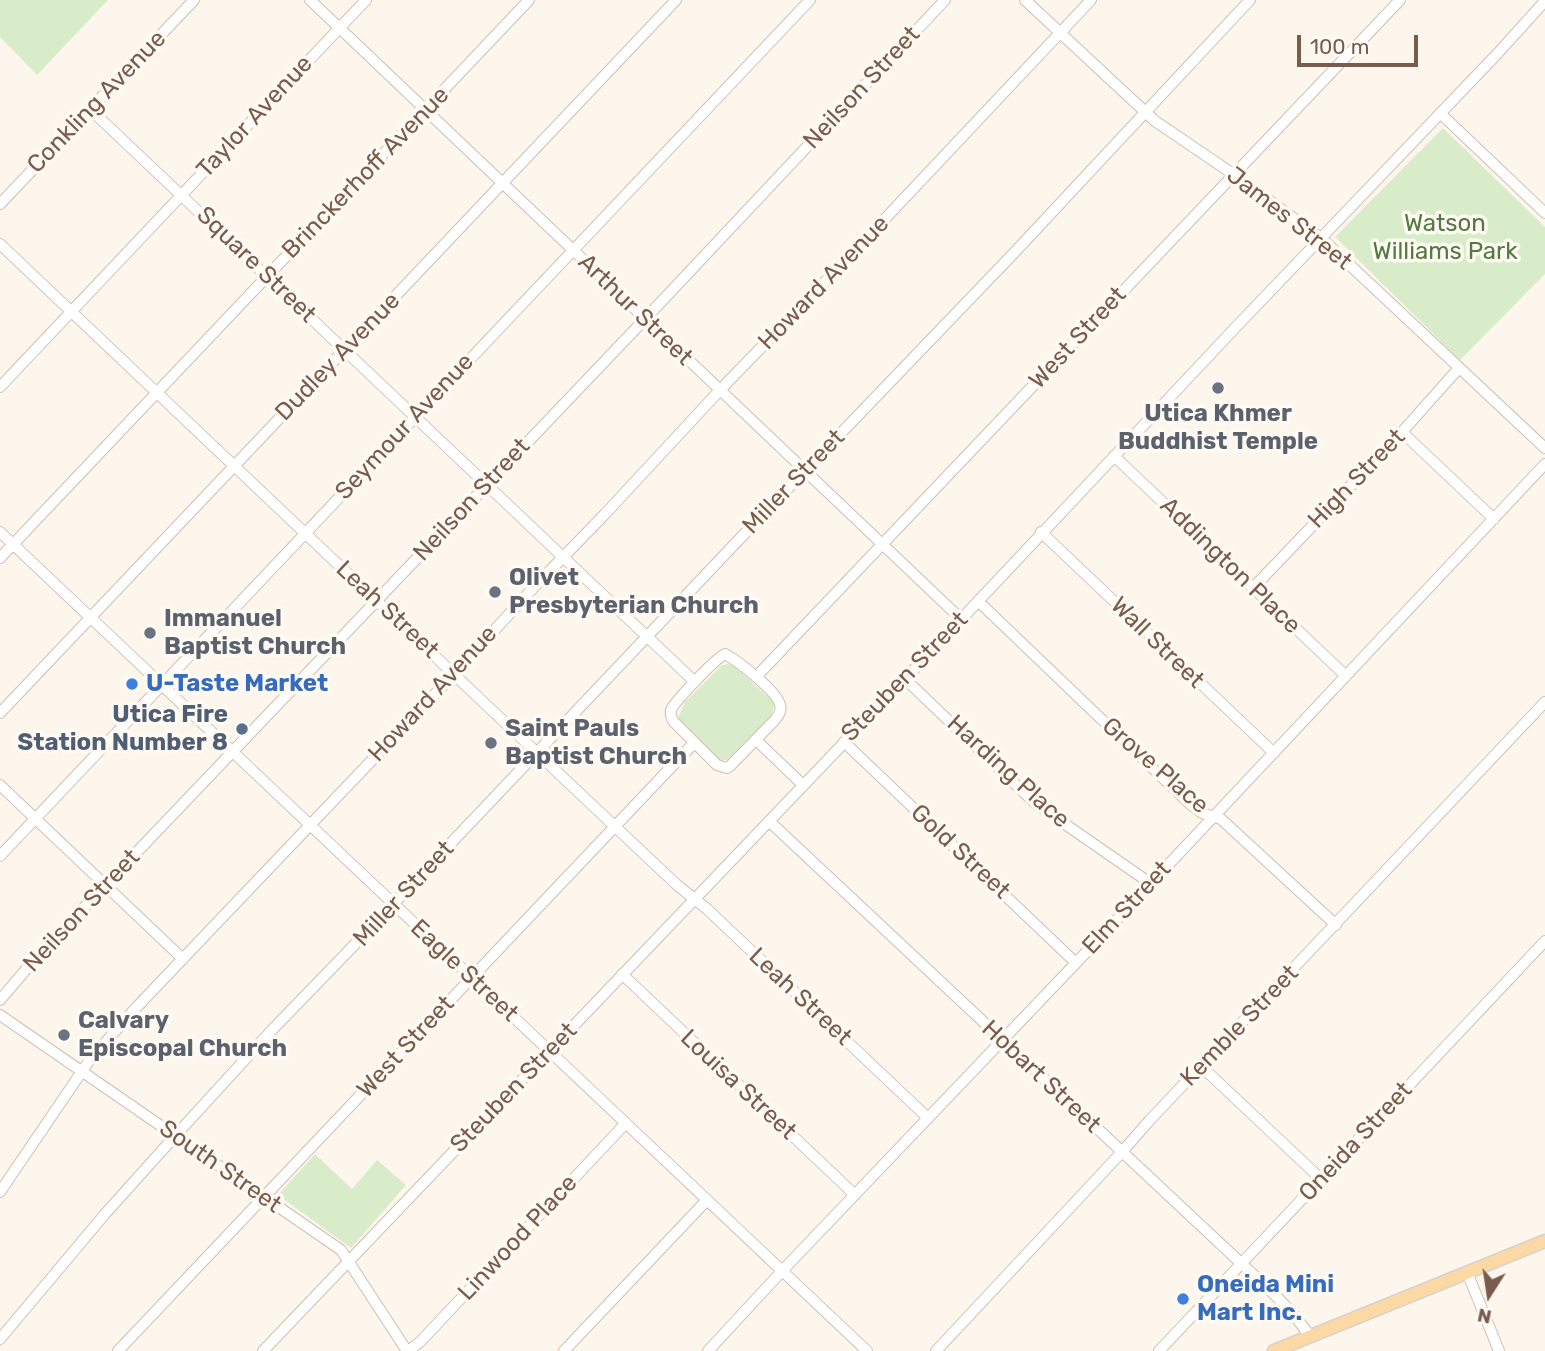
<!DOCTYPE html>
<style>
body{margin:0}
#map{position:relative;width:1545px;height:1351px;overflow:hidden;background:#fdf6ec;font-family:Rubik,sans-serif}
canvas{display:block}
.north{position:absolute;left:1454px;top:1260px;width:70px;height:70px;-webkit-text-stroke:5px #fffaf3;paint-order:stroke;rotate:192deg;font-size:19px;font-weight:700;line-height:28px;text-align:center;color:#7a5c4d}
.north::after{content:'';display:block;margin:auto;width:24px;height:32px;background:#7a5c4d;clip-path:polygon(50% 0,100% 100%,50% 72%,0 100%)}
.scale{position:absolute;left:1297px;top:35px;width:121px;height:32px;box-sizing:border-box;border:4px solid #7a5c4d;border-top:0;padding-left:9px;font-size:21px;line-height:24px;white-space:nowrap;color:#7a5c4d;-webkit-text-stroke:5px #fffaf3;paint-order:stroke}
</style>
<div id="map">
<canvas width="1545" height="1351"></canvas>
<div class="north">N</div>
<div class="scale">100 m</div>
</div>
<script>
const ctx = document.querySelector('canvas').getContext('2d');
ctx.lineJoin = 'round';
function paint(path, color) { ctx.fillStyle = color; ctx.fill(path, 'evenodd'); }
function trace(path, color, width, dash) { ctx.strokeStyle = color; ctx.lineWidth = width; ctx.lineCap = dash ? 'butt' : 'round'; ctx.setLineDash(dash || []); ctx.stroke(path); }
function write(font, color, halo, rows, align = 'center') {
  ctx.font = font + ' Rubik,sans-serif'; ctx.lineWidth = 7; ctx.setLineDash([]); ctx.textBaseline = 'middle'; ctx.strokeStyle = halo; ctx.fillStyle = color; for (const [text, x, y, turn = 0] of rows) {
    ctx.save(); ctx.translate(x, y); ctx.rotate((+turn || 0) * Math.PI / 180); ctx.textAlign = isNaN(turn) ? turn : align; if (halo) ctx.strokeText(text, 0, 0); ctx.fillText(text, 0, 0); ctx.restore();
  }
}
paint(new Path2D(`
 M0 0H108L37 75 0 37Z
 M1443 128 1545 227V274L1460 360 1335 237Z
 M728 664 734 666 774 702 772 718 727 760H718L678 718 685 702 722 665Z
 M315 1154 352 1189 377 1160 406 1185 351 1248 278 1195Z`), '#d8ecc9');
const minor = new Path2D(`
 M310 0 961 619
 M1025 0 1155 121 1233 174 1321 238 1545 448
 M90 109 695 682
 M1440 113 1545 213
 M0 204 194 0
 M0 244 537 753 677 885 707 909 928 1118
 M0 387 366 0
 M1402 432 1494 519
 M1114 456 1346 676
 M0 532 867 1351
 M1041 532 1274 753
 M0 558 529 0
 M1253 588 1402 432 1459 368
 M978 601 1190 804 1202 813 1221 819 1336 925
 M725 654C738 661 778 692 780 705 782 712 778 716 774 721L730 766 727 768 717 765 673 721C671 716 670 716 671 710 675 701 716 658 725 654Z
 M756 677 1400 0
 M905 679 1036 804 1150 883
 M0 713 676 0
 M756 740 803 785
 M844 742 1076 963
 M0 785 183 959
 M769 821 1275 1295 1294 1315 1310 1336
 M0 856 810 0
 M622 974 855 1195
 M0 1000 35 959 645 319 945 0
 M0 1015 341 1250 407 1351
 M1201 1066 1321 1179
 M0 1192 89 1061 133 1011 454 674 536 585 605 514 720 390 849 257 1091 0
 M1467 1272 1499 1351
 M0 1339 105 1214 175 1136 272 1030 361 938 749 529 1013 254 1250 0
 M118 1351 694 743
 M263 1351 905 679 1235 328 1498 53 1545 1
 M408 1351 420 1342 626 1123
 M564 1351 707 1200
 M708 1351 782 1271 1076 963 1545 464
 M936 1351 1121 1153 1149 1121 1545 702
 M1159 1351 1545 941`);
const major = new Path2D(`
 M1274 1351 1545 1241`);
trace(minor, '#d1beb0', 12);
trace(major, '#dad1cd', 15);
trace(minor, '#fff', 10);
trace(major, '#fbd9a5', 12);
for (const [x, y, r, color] of [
 [1218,388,7,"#6b7280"],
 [495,592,7,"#6b7280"],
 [150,633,7,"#6b7280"],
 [132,684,7,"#3f7fe0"],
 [242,729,7,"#5c6f8a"],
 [491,743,7,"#6b7280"],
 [64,1035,7,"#6b7280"],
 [1183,1299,7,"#3f7fe0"]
]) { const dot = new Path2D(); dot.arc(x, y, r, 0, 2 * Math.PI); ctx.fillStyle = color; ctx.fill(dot); trace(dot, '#fffaf3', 2.5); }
write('24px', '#7a5c4d', '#fffaf3', [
 ["Neilson Street",862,88,-47],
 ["Conkling Avenue",97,102,-46],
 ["Taylor Avenue",255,117,-47],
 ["Brinckerhoff Avenue",366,173,-46],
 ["James Street",1289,219,38],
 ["Square Street",256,265,44],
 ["Howard Avenue",824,283,-46],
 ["Arthur Street",635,310,44],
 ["West Street",1078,338,-47],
 ["Dudley Avenue",338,357,-46],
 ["Seymour Avenue",405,427,-47],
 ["High Street",1357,479,-46],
 ["Miller Street",794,482,-46],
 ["Neilson Street",472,500,-47],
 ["Addington Place",1230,566,44],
 ["Leah Street",387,610,43],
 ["Wall Street",1157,643,44],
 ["Steuben Street",905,677,-46],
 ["Howard Avenue",433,694,-47],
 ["Grove Place",1155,766,41],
 ["Harding Place",1008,772,42],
 ["Gold Street",960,852,43],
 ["Miller Street",404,894,-47],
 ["Elm Street",1127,908,-47],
 ["Neilson Street",82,911,-47],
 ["Eagle Street",464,971,43],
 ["Leah Street",800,997,43],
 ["Kemble Street",1240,1026,-46],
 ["West Street",406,1047,-47],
 ["Hobart Street",1041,1077,43],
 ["Louisa Street",738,1085,43],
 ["Steuben Street",514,1088,-46],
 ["Oneida Street",1356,1142,-47],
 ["South Street",220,1167,35],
 ["Linwood Place",518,1238,-47]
]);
write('24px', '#537a41', '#fffaf3', [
 ["Watson",1445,224],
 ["Williams Park",1445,252]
]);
write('bold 24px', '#5b616d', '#fffaf3', [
 ["Utica Khmer",1218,414,"center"],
 ["Buddhist Temple",1218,442,"center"],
 ["Olivet",509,578],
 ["Presbyterian Church",509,606],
 ["Immanuel",164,619],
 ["Baptist Church",164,647],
 ["Saint Pauls",505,729],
 ["Baptist Church",505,757],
 ["Calvary",78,1021],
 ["Episcopal Church",78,1049]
], 'left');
write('bold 24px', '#366cbe', '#fffaf3', [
 ["U-Taste Market",146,684],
 ["Oneida Mini",1197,1285],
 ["Mart Inc.",1197,1313]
], 'left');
write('bold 24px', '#4e5e75', '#fffaf3', [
 ["Utica Fire",228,715],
 ["Station Number 8",228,743]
], 'right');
</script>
